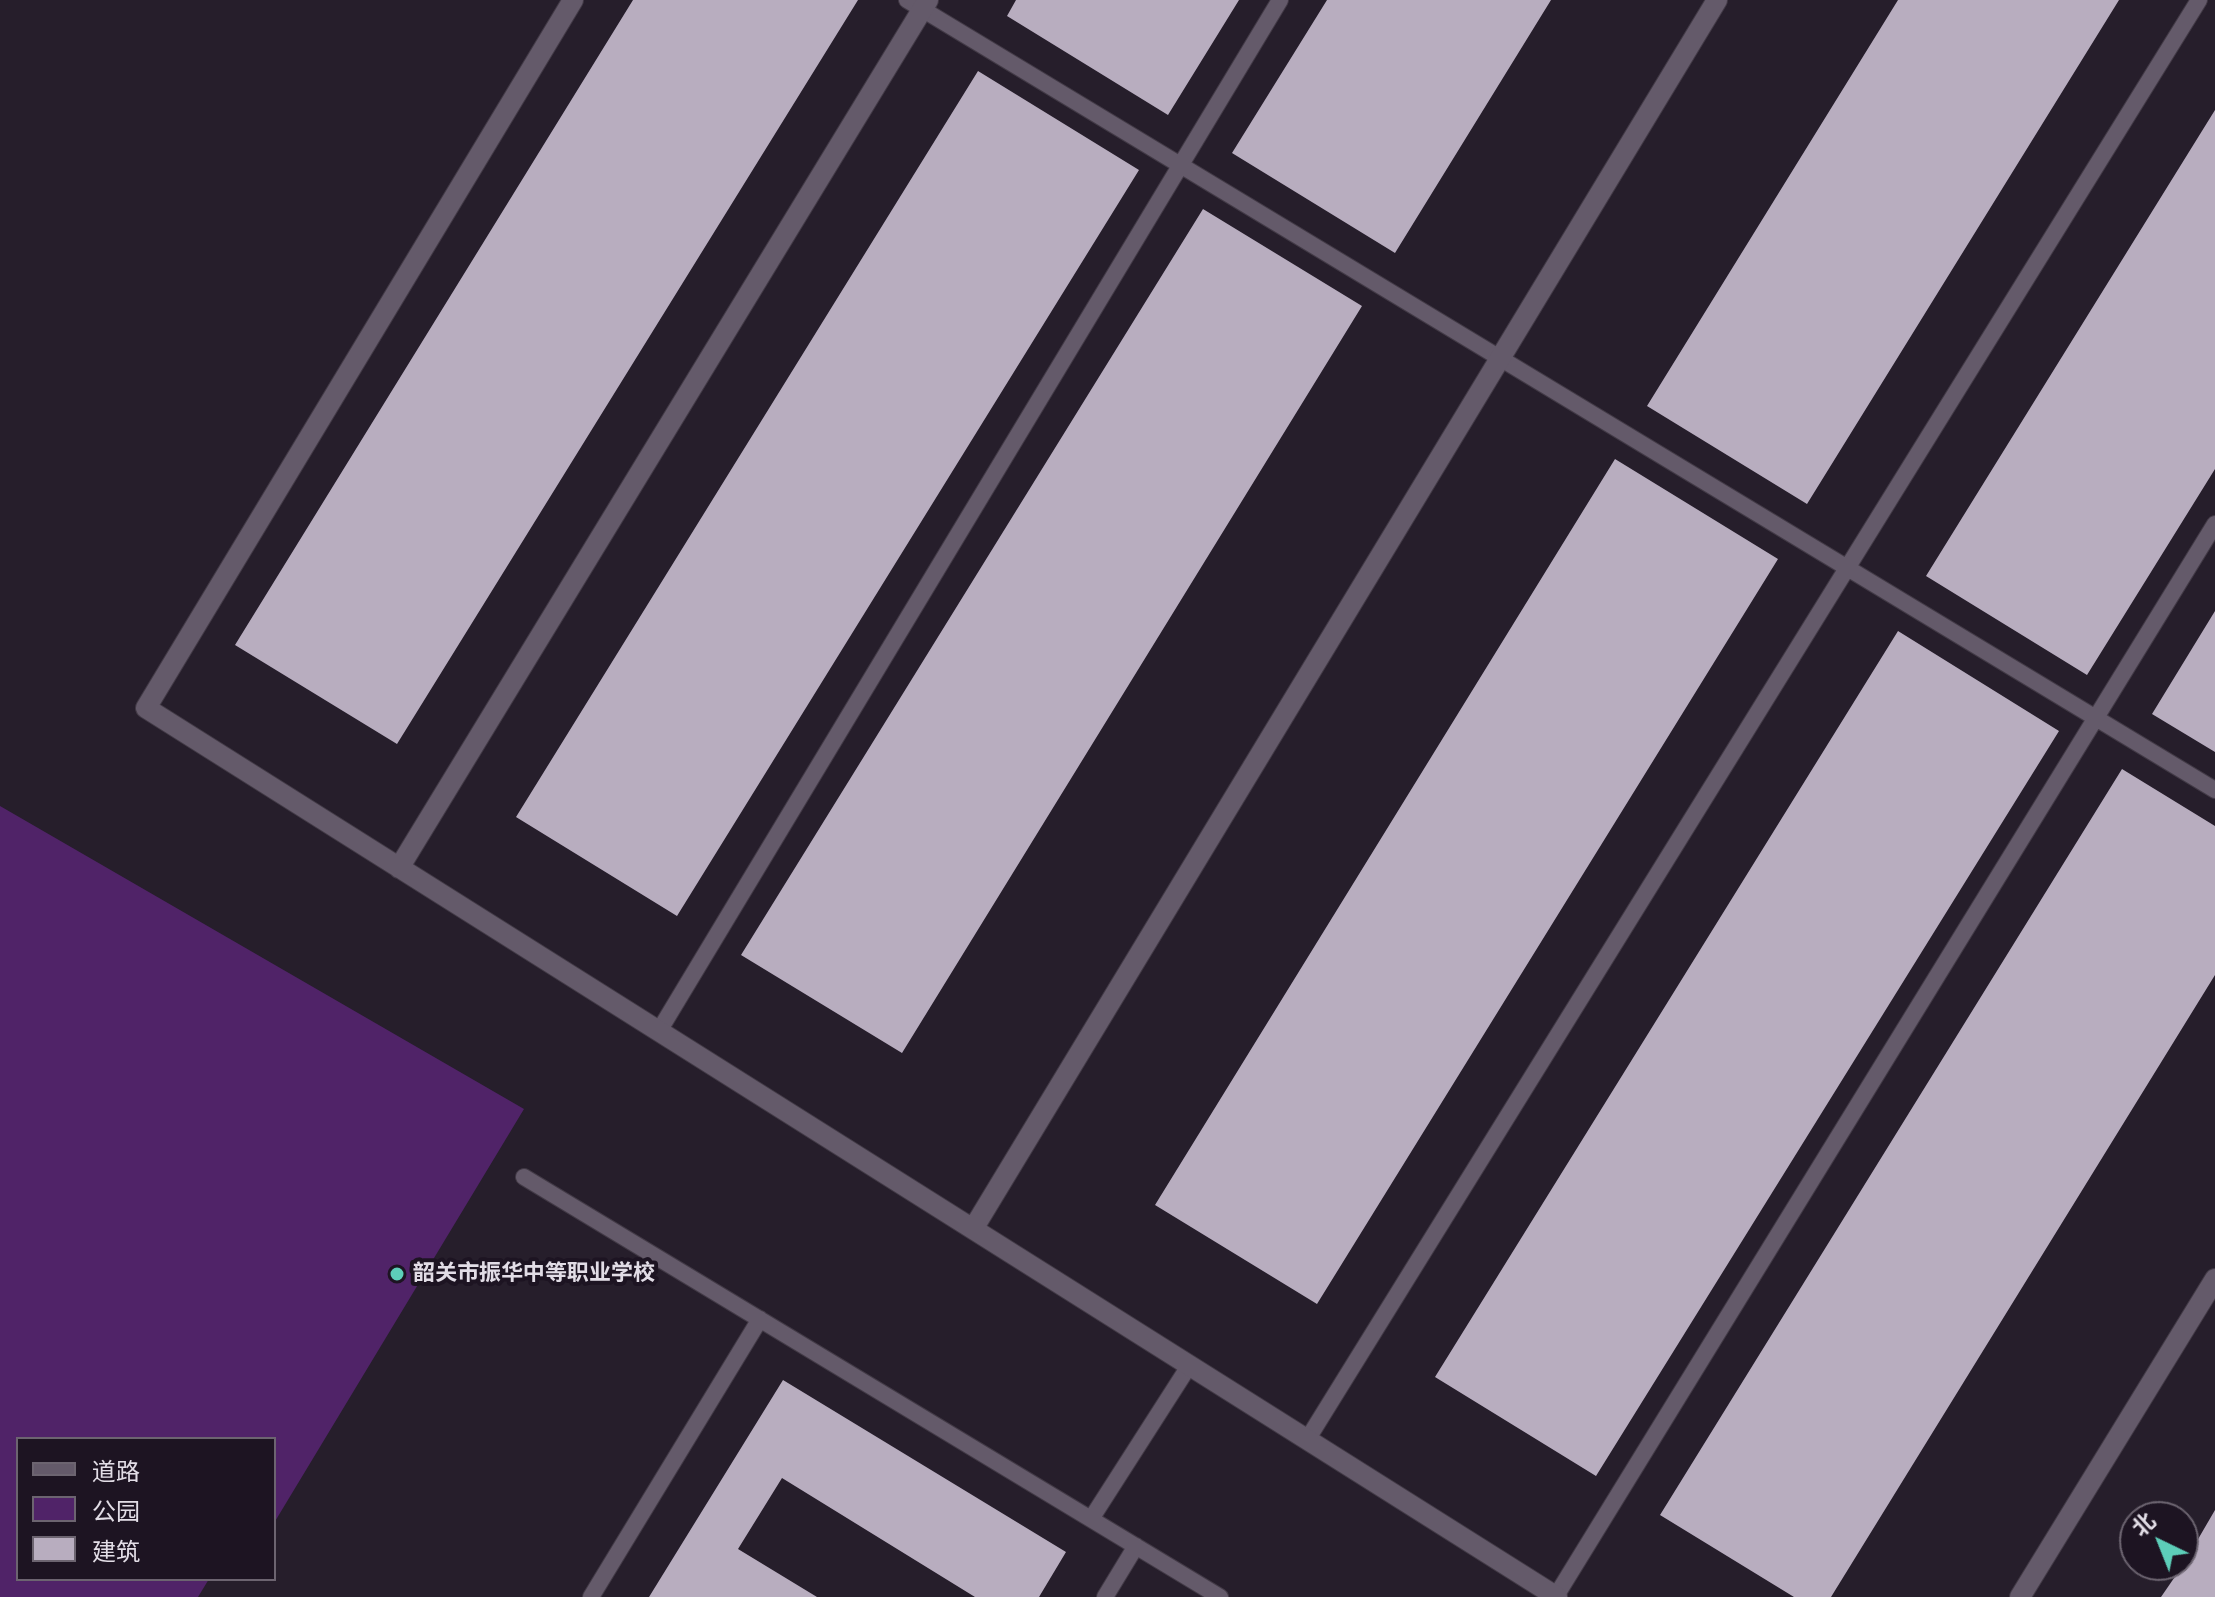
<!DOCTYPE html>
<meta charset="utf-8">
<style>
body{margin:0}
#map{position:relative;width:2215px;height:1597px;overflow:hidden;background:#261e2b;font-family:Signika,"Noto Sans SC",sans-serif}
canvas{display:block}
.legend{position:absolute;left:16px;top:1437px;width:260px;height:144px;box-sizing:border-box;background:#1d1422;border:2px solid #6c6470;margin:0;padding:10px 14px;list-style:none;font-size:24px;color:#e2dde6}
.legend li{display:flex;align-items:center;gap:16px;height:40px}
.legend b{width:40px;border:2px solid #6c6470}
.north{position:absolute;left:2119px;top:1501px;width:80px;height:80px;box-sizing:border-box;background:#1d1422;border:2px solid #6c6470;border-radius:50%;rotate:317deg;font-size:22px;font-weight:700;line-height:32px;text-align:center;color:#e2dde6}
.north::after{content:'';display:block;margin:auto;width:28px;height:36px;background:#5dceb9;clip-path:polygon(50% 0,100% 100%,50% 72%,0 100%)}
</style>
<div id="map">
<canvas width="2215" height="1597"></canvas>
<ul class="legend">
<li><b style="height:10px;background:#645a6a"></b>道路</li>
<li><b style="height:22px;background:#502368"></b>公园</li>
<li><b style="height:22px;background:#b8adbf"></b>建筑</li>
</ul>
<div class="north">北</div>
</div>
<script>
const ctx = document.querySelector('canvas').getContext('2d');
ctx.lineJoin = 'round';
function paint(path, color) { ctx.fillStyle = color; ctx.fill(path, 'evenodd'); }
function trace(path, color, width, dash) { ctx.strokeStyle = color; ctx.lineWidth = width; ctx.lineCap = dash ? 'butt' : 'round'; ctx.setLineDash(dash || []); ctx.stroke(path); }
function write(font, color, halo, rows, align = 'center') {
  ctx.font = font + ' Signika,"Noto Sans SC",sans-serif'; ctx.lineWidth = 8; ctx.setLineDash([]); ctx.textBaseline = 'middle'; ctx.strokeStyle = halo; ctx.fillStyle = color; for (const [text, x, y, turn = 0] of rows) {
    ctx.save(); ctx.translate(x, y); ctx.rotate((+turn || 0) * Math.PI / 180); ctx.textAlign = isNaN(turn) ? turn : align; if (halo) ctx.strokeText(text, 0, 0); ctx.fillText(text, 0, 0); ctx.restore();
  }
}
paint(new Path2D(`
 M0 806 524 1109 274 1523V1439H18V1579H209L198 1597H0Z`), '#502368');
paint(new Path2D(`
 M633 0H858L397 744 235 645Z
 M1016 0H1239L1168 115 1007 16Z
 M1327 0H1551L1395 253 1232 153Z
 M1898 0H2119L1807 504 1647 406Z
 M978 71 1139 170 677 916 516 817Z
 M2215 110V469L2087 675 1926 576Z
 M1203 209 1362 306 902 1053 741 955Z
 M1615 459 1778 559 1317 1304 1155 1205Z
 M2215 611V752L2152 714Z
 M1898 631 2059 731 1596 1476 1435 1377Z
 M2122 769 2215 826V975L1831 1597H1794L1660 1515Z
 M783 1380 1066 1552 1039 1597H975L782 1478 738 1549 817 1597H649Z
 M2215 1510V1597H2161L2183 1565Z`), '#b8adbf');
const service = new Path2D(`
 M907 0 2215 790
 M659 1031 1280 0
 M524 1177 1220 1597
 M1307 1440 2199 0
 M1091 1519 1189 1366
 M1556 1596 2215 524
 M591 1597 760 1319
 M1105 1597 1136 1546`);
const minor = new Path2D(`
 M573 0 146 708 1557 1597
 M399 868 928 0
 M973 1229 1717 0
 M2020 1597 2215 1279`);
trace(service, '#423a46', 18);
trace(minor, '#423a46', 22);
trace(service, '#645a6a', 16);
trace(minor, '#645a6a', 20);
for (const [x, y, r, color] of [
 [397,1274,8,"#5dceb9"]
]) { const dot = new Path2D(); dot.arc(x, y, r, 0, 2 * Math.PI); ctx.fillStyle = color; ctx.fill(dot); trace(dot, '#1d1422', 3); }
write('bold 22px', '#e2dde6', '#1d1422', [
 ["韶关市振华中等职业学校",413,1274]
], 'left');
</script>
